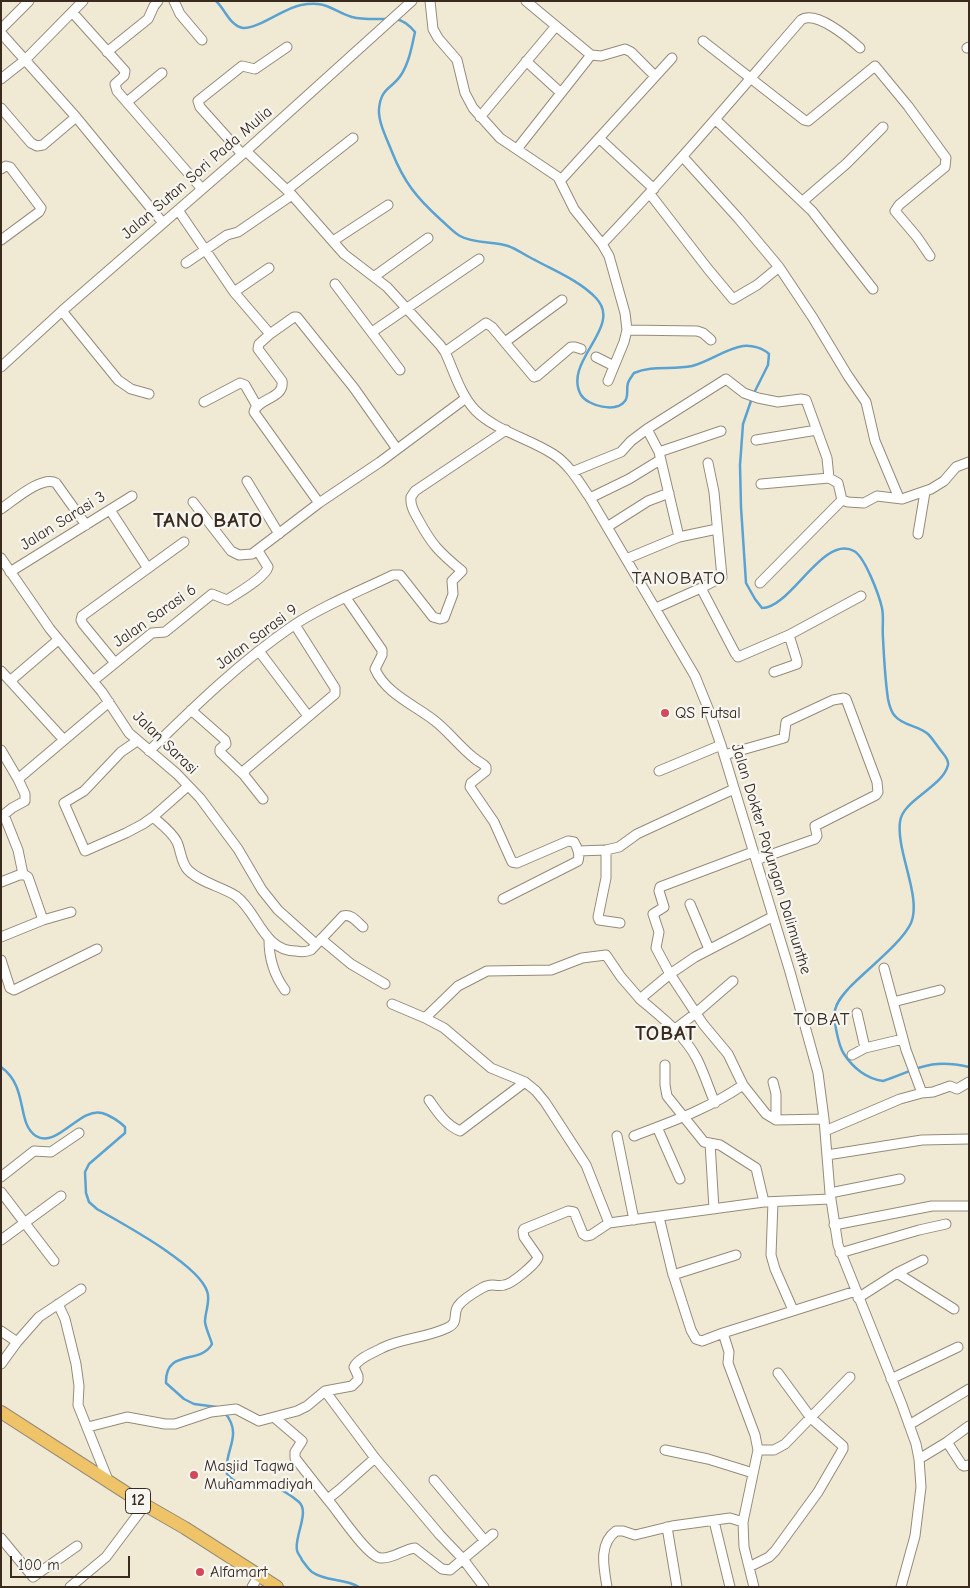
<!DOCTYPE html>
<style>
body{margin:0}
#map{position:relative;width:970px;height:1588px;overflow:hidden;background:#f0ead5;font-family:"Comic Neue",sans-serif}
canvas{display:block}
.frame{position:absolute;inset:0;border:2px solid #3b2a1e;pointer-events:none}
.scale{position:absolute;left:10px;top:1556px;width:120px;height:22px;box-sizing:border-box;border:2px solid #3b2a1e;border-top:0;padding-left:6px;font-size:15px;line-height:18px;white-space:nowrap;color:#3b2a1e;-webkit-text-stroke:4px #f6f6f2;paint-order:stroke}
</style>
<div id="map">
<canvas width="970" height="1588"></canvas>
<div class="frame"></div>
<div class="scale">100 m</div>
</div>
<script>
const ctx = document.querySelector('canvas').getContext('2d');
ctx.lineJoin = 'round';
function trace(path, color, width, dash) { ctx.strokeStyle = color; ctx.lineWidth = width; ctx.lineCap = dash ? 'butt' : 'round'; ctx.setLineDash(dash || []); ctx.stroke(path); }
function write(font, color, halo, rows, align = 'center') {
  ctx.font = font + ' "Comic Neue",sans-serif'; ctx.lineWidth = 4.5; ctx.setLineDash([]); ctx.textBaseline = 'middle'; ctx.strokeStyle = halo; ctx.fillStyle = color; for (const [text, x, y, turn = 0] of rows) {
    ctx.save(); ctx.translate(x, y); ctx.rotate((+turn || 0) * Math.PI / 180); ctx.textAlign = isNaN(turn) ? turn : align; if (halo) ctx.strokeText(text, 0, 0); ctx.fillText(text, 0, 0); ctx.restore();
  }
}
trace(new Path2D(`
 M216 1C225 9 230 26 243 28 258 29 284 8 301 5 326 0 331 10 352 17 363 20 376 19 387 19
 M395 19C404 20 410 26 415 32 412 46 409 63 401 75 392 89 381 87 379 109 378 122 387 139 392 152 404 182 416 197 440 219 446 224 453 232 460 236 474 244 493 241 508 246 517 249 526 256 535 260 555 271 580 281 596 298 624 327 562 361 581 395 588 406 616 413 625 401 629 396 626 389 628 383 629 380 632 376 634 373 652 365 672 370 692 366 710 361 725 349 743 346 752 345 763 348 769 354L768 365 754 393
 M752 398 743 424 740 465 741 507 746 583 755 599 762 608C791 608 823 534 854 551 865 557 879 595 882 608 884 617 882 628 883 638 884 658 885 679 888 699 889 704 891 712 895 716 903 726 918 725 928 734 933 739 937 746 942 752 945 756 949 760 948 765 943 787 902 800 900 822 896 851 922 897 911 923 902 943 866 970 849 988 843 995 837 1001 835 1010 834 1016 835 1023 836 1029 838 1038 839 1046 844 1054 853 1068 867 1079 883 1081 918 1069 930 1058 969 1067
 M1 1067C29 1087 16 1123 36 1136 57 1149 80 1107 102 1113 110 1115 120 1122 125 1127V1133L89 1164 85 1172 86 1193 89 1202 97 1209C123 1224 198 1264 207 1291 211 1301 205 1311 205 1322 206 1329 210 1337 212 1344 201 1365 165 1348 166 1383L184 1399 194 1404 217 1407
 M225 1413C244 1436 223 1451 227 1474 242 1491 250 1480 266 1483 276 1486 291 1495 299 1502 310 1512 294 1537 297 1550 297 1553 301 1557 302 1560 305 1564 308 1569 312 1572 326 1582 344 1578 359 1587`), '#5aa2d1', 2.5);
const minor = new Path2D(`
 M174 1 180 14 202 40
 M430 1 433 29 438 38 457 60 465 93 473 108 500 138 558 177 574 209 602 244 609 256 625 313 627 330 624 342 608 381
 M526 1 591 55 601 56 625 49 631 52 655 76
 M72 12 125 71 124 76 115 84 117 91 202 189
 M1 29 29 1
 M1 33 76 117 163 223
 M703 41 804 120 808 121 875 66 908 106 946 158 945 167 899 205 895 211 917 237 930 256
 M967 48 969 47
 M107 52 148 19 154 6 158 1
 M526 61 561 93
 M1 79 25 60 83 1
 M127 102 162 73
 M1 108 31 143 37 146 43 145 76 117
 M480 117 556 26
 M716 120 812 211 873 289
 M599 138 654 189
 M517 149 591 55
 M246 151 292 195 344 254 387 287 440 345 445 352C454 371 460 394 475 410 496 431 528 438 553 454 569 464 579 482 590 498L695 676 710 713 721 745 790 972 818 1073 824 1119 830 1193 838 1245 902 1405 916 1444 919 1459 921 1487 915 1536 901 1587
 M242 154 200 107 198 101 242 66 255 69 287 47
 M683 157 738 218 779 267 813 318 848 376 866 402 875 441 899 498
 M1 169 6 166 10 167 41 208 39 212 1 240
 M560 181 672 58
 M287 190 353 138
 M650 194 708 269 733 299 757 285 779 267
 M803 201 846 164 883 127
 M178 210 234 292 270 334
 M333 241 388 205
 M602 244C671 172 735 96 801 20 816 10 849 38 860 48
 M186 263 227 235 238 232 292 195
 M375 276 428 238
 M335 284 400 370
 M234 292 269 268
 M62 311 118 380 131 389 149 394
 M627 330 697 331 703 333 711 340
 M372 332 479 259
 M505 342 562 300
 M445 352 486 323 492 327 534 377 537 376 571 347H575L581 349
 M596 357 614 366
 M1 367 62 311 246 151 412 1
 M204 402 240 383 245 385 257 406
 M647 429 659 452 679 537
 M756 440 817 430
 M659 452 721 431
 M572 472 621 452 631 441 647 429 726 379 744 393 758 398 778 402 801 399 806 400 827 458 829 478
 M247 481 279 534
 M761 484 829 478 838 483 842 500
 M590 498 629 479 660 460
 M842 500 848 502 864 503 877 496 902 499 931 489 944 481 956 467 969 462
 M193 502 231 551 239 555 252 554 319 503 380 462 466 398
 M319 503 254 412C257 398 285 399 282 381L258 349 259 344 270 334 294 317H297L354 388 397 449
 M1 509C13 501 42 475 56 483L86 525
 M110 510 147 567
 M607 527 648 501 669 493
 M918 534 925 492
 M1 558 50 629 102 692 129 733 177 774 200 798 238 849 262 890 278 910 316 944
 M626 559 679 537 717 529
 M10 572 132 496
 M760 583 842 500
 M701 588 735 653 738 657 789 635 861 596
 M346 598 382 650V655L375 669C386 694 415 705 435 721 449 732 460 747 474 758 478 762 483 763 486 767V771L471 783 470 787 494 822 512 862 517 863 568 841 574 842C577 847 580 855 578 861L503 899
 M656 608 701 588 722 577 714 492 708 463
 M259 651 308 716
 M115 663 83 624 81 620 82 616 184 542
 M1 671 64 740
 M774 672 797 664V661L789 635
 M10 681 58 640
 M93 681 152 633 165 632 212 594 227 600C236 594 266 577 268 567L258 551
 M191 710 225 740 226 744 220 749V752L244 775 263 799
 M137 741 121 752 84 791 64 803 85 851 126 833 143 824 153 817 188 786
 M1 750 18 779
 M149 751C195 706 241 661 294 625 324 605 360 591 393 575H400L433 617 440 619 444 618 453 594 452 581 462 571C439 552 432 545 418 519 414 512 410 505 411 497L415 491 506 430
 M724 755 784 738 786 722 833 700 844 698 846 699 877 782 878 792 876 795 815 826 817 836 815 839 756 860
 M659 771 721 745
 M244 775 245 770 335 694V688L295 625
 M4 815 18 850 23 874
 M1 817 12 808 25 801V794L18 779 109 702
 M153 817C161 824 172 832 177 842 181 851 181 863 188 870 201 883 223 887 236 896 258 912 263 951 296 951 301 952 306 952 311 950L343 916C351 913 357 922 363 927
 M606 850V878L598 917 599 920 620 923
 M578 851 606 850 619 847 637 834 734 789
 M1 882 19 875H25L28 877 43 920 71 912
 M690 904 709 949
 M772 917 695 957 670 974 703 1024 728 1054 743 1085 766 1114 776 1120 824 1119
 M1 937 43 920
 M321 939 351 964 385 984
 M269 940C269 958 274 975 285 990
 M1 960 10 988 14 990 97 949
 M893 1002 940 990
 M392 1004 425 1018 444 1028 491 1068 525 1082 536 1091 545 1102 586 1165 609 1223 764 1202 830 1199
 M857 1013 865 1048
 M425 1018 458 986 487 971 551 970 582 958 606 955 621 977 640 999
 M675 1029 696 1013 733 981
 M852 1055 865 1048 903 1039
 M665 1065V1085L667 1096 704 1142 720 1145 756 1168 764 1202
 M773 1082 776 1094V1120
 M922 1093 933 1092 950 1086 957 1089 969 1082
 M429 1100C438 1113 446 1125 460 1131L525 1082
 M715 1103C709 1089 704 1073 697 1059 684 1034 661 1017 640 999L670 974 656 948 659 932 653 914 664 907 659 891 660 887 753 852
 M657 1127 680 1179
 M825 1131 900 1099 922 1093 906 1050 884 968
 M617 1136 634 1220
 M634 1136C673 1121 708 1109 743 1085
 M710 1143 714 1209
 M827 1155 922 1140 969 1139
 M1 1177 34 1151 51 1152 79 1133
 M1 1192 54 1261
 M830 1193 900 1179
 M773 1202 771 1255 775 1269 793 1310
 M659 1217 672 1271 691 1330 696 1339 702 1341 723 1333
 M834 1225 932 1206H969
 M1 1240 61 1196
 M840 1253 919 1230 946 1224
 M897 1273 954 1309
 M673 1275 736 1255
 M858 1298 897 1273 923 1260
 M58 1304 65 1319 76 1364 79 1386 78 1405 108 1480
 M1 1331 17 1342
 M1 1364 17 1342 39 1317 81 1289
 M891 1379 958 1347
 M325 1391 375 1458 440 1535 463 1559 484 1587
 M275 1418 302 1441 295 1452V1458L328 1500
 M909 1425 969 1389
 M88 1427 127 1417 165 1424H175L211 1412 236 1409 259 1421 297 1411 307 1406 325 1391 352 1386 358 1380V1376L354 1367C358 1358 373 1353 382 1348 402 1338 426 1338 447 1328 460 1322 452 1315 458 1306 463 1299 475 1292 482 1288 492 1282 495 1287 504 1285 512 1284 537 1263 538 1257L524 1237 523 1231 524 1229 568 1211 574 1212 583 1234 586 1236 591 1235 609 1223
 M947 1442 962 1465 964 1466 969 1465
 M665 1450 708 1459 753 1473
 M758 1450H774L785 1444 850 1377
 M375 1458 339 1490 329 1498 328 1500C338 1511 368 1558 381 1558 393 1559 404 1549 415 1548L442 1569 450 1570 493 1534
 M919 1459 947 1442 969 1426
 M434 1480 485 1541
 M714 1521 730 1587
 M667 1527 677 1587
 M1 1538 33 1577 77 1546
 M749 1567 769 1557 775 1551 818 1492 843 1449V1446L811 1418 778 1373
 M70 1587 106 1557 145 1505
 M252 1587 259 1575
 M607 1587C604 1568 598 1544 616 1531H623L635 1535 672 1526 730 1518 743 1522
 M754 1587 744 1547 743 1522 758 1450 755 1435 728 1363 729 1352 723 1333 856 1291`);
const highway = new Path2D(`
 M1 1412 145 1505 185 1528 277 1587`);
trace(minor, '#968a7a', 11);
trace(highway, '#968a7a', 14);
trace(minor, '#fff', 9);
trace(highway, '#efc469', 12);
for (const [x, y, r, color] of [
 [665,713,5,"#d1495b"],
 [194,1475,5,"#d1495b"],
 [200,1572,5,"#d1495b"]
]) { const dot = new Path2D(); dot.arc(x, y, r, 0, 2 * Math.PI); ctx.fillStyle = color; ctx.fill(dot); trace(dot, '#f6f6f2', 2); }
for (const [x, y, w] of [
 [138,1501,25]
]) { const box = new Path2D(); box.roundRect(x - w / 2, y - 12.5, w, 25, 4); ctx.fillStyle = '#f6f6f2'; ctx.fill(box); trace(box, '#3b2a1e', 1); }
write('bold 15px', '#3b2a1e', null, [
 ["12",138,1501]
]);
write('16px', '#3b2a1e', '#f6f6f2', [
 ["Jalan Sutan Sori Pada Mulia",197,173,-41],
 ["Jalan Sarasi 3",63,521,-32],
 ["Jalan Sarasi 6",155,616,-35],
 ["Jalan Sarasi 9",257,637,-37],
 ["Jalan Sarasi",165,743,44],
 ["Jalan Dokter Payungan Dalimunthe",771,859,73]
]);
write('16px', '#3b2a1e', '#f6f6f2', [
 ["QS Futsal",675,713],
 ["Masjid Taqwa",204,1466],
 ["Muhammadiyah",204,1484],
 ["Alfamart",210,1572]
], 'left');
ctx.letterSpacing = '1px';
write('19px', '#3b2a1e', '#f6f6f2', [
 ["TANOBATO",679,579],
 ["TOBAT",822,1020]
]);
ctx.letterSpacing = '0px';
ctx.letterSpacing = '1px';
write('bold 21px', '#3b2a1e', '#f6f6f2', [
 ["TANO BATO",208,521],
 ["TOBAT",666,1034]
]);
ctx.letterSpacing = '0px';
</script>
